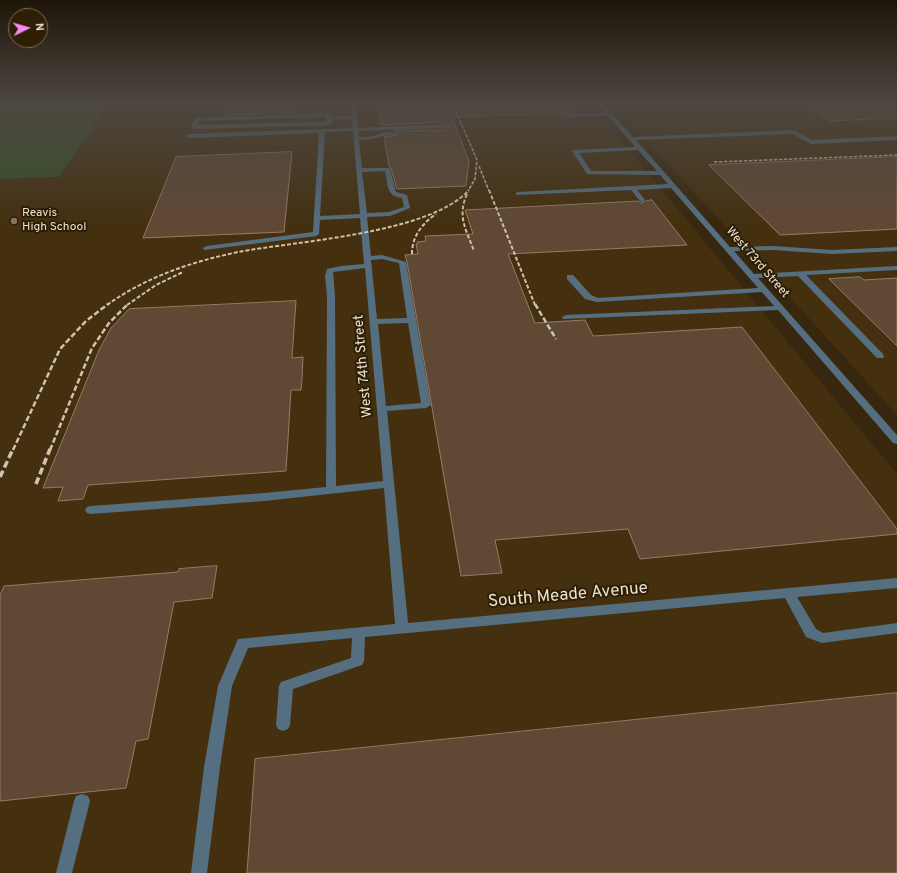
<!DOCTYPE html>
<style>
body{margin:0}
#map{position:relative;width:897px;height:873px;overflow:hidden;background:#37270e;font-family:Overpass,sans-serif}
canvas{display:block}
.north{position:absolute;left:8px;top:8px;width:40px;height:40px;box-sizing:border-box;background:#2d1e04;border:1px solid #796c56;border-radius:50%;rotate:85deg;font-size:11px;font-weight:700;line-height:16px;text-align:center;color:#ebe0d2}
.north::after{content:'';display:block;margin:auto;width:14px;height:18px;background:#f489f0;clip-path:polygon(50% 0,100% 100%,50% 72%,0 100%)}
</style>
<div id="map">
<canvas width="897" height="873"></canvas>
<div class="north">N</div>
</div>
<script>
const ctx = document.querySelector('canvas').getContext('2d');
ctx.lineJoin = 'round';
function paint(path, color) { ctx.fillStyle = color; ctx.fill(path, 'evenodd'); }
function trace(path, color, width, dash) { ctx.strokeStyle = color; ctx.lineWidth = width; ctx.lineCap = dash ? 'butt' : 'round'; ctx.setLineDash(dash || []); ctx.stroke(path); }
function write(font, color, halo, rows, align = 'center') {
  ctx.font = font + ' Overpass,sans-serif'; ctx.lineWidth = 4; ctx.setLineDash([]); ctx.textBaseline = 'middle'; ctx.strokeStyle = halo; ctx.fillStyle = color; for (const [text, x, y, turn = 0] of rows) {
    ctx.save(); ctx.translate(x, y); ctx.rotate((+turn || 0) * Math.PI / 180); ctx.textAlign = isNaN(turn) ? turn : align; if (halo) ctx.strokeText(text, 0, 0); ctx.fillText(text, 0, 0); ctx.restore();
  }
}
paint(new Path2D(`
 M110 102H589L897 474V873H0V179L59 177Z
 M612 102H897V415Z`), '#44300f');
paint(new Path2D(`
 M0 102H110L59 177 0 179Z`), '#365027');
const building = new Path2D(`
 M229 102H295V113L225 115Z
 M378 102H563L570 113 452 117 469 161 466 186 397 189 391 168 389 166 384 137 396 135V133L393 131 445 130 449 126 445 122 382 125Z
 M800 102H880L897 112V118L829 121Z
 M292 152 284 232 143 238 176 157Z
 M897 157V229L780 235 709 165Z
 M652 200 687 245 508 254 535 323 585 320 593 336 742 327 897 529V534L640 559 628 529 495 540 502 573 461 576 407 262 405 255 418 254 416 244H418L417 242 426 241 425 236 473 234 465 210 638 201 641 203 646 201Z
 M860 277 864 280 897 278V346L829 279Z
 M296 301 292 358 303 357 302 379 301 390H291L286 471 88 485 83 499 58 501 63 487 43 488 99 350 111 328 129 309Z
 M217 566 212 598 174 602 148 739 136 741 126 788 0 801V595L4 586 178 572 179 569Z
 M897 693V873H247L255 759Z`);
paint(building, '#604934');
trace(building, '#947b64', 1);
paint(new Path2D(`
 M351 102H355L358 128 445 124 448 126 445 128 358 131 359 137C363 137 368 137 373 136 380 135 387 129 395 134 391 136 386 135 382 136 373 139 369 140 359 140L362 168H390L396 192 407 195 410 208 390 216 367 217 371 256 382 255 406 262 431 405 426 408 387 411 408 623 897 578V588L797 597 816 629 823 633 897 623V633L822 643 806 637 785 598 365 637 364 661 362 665 293 689 290 725 288 729 283 731 278 729 276 725 279 686 281 682 351 658 352 638 248 648 232 686 220 767 207 873H191L204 767 218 686 238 639 395 624 384 488 264 501 91 514 87 513 85 510 87 507 91 506 264 493 326 487 327 296 325 276 327 269 341 266 364 264 360 218 320 220 319 234 316 236 204 250 203 248 207 246 313 232 319 133 189 138 186 136 189 134 353 128 352 119 332 120V123L329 125 194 129 191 127 194 120 197 118 329 113 332 115V117L352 116ZM326 117V122L197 125 199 121ZM353 131 360 214 320 216 325 132ZM385 171C388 185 386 196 402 198L404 207 389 212 367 213 362 172ZM382 259 399 263 407 318 377 319 371 260ZM365 268 383 481 336 486 335 296 333 272ZM408 323 421 403 386 406 378 324Z
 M564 102H569L578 114 606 113 597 102H602L633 137 794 130 812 140 897 136V140L811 144 793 134 636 140 730 247 773 246 832 250 897 247V251L832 254 773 250 734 251 754 274 897 266V270L806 275 883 354 884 356 883 358H877L798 276 758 278 897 435V444L893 443 778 310 563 319 562 317 566 315 774 306 762 292 597 302 585 299 567 279V275H573L591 295 598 298 758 288 671 188 637 190 645 200 642 202 640 201 631 190 516 195V193L518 192 668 184 660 175 587 174 572 151 573 150 635 147 608 116 557 117 556 116 573 114ZM638 150 657 171H591L579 153Z
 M689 102H694L695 104 691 105Z
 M82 794 88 796 90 801 72 873H56L74 801 76 796Z`), '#556f80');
trace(new Path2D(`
 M452 102 477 160 475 179 468 191
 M714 162 897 155
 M479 166 489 191`), '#cec2b2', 1.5, [3.5, 1.5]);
trace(new Path2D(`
 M489 190 535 305
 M467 194C457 217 466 229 474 251
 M412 254C412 236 422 224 436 214
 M107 305C146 277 191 262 238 252 296 241 429 234 469 190
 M127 305 156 285 183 272`), '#cec2b2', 2, [4, 2]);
trace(new Path2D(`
 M535 304 556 339
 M13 450 60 349 86 321 108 304
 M50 450 92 348 109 323 128 304`), '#cec2b2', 2.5, [5.5, 2.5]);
trace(new Path2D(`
 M0 477 13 449
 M36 484 50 449`), '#cec2b2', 3.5, [7, 3.5]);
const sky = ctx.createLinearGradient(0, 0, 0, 224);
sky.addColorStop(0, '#1e1508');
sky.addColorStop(0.46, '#4d4741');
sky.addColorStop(1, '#4d474100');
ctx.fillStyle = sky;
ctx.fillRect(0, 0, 897, 224);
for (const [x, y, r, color] of [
 [14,221,4,"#8d6e63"]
]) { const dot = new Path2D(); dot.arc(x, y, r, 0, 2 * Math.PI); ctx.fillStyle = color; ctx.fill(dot); trace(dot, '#2d1e04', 1.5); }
write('12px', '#ebe0d2', '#2d1e04', [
 ["Reavis",22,214],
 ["High School",22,228]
], 'left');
write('12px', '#ebe0d2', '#2d1e04', [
 ["West 73rd Street",757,263,49]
]);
write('14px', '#ebe0d2', '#2d1e04', [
 ["West 74th Street",364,366,-95]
]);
write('17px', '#ebe0d2', '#2d1e04', [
 ["South Meade Avenue",568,596,-5]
]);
</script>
